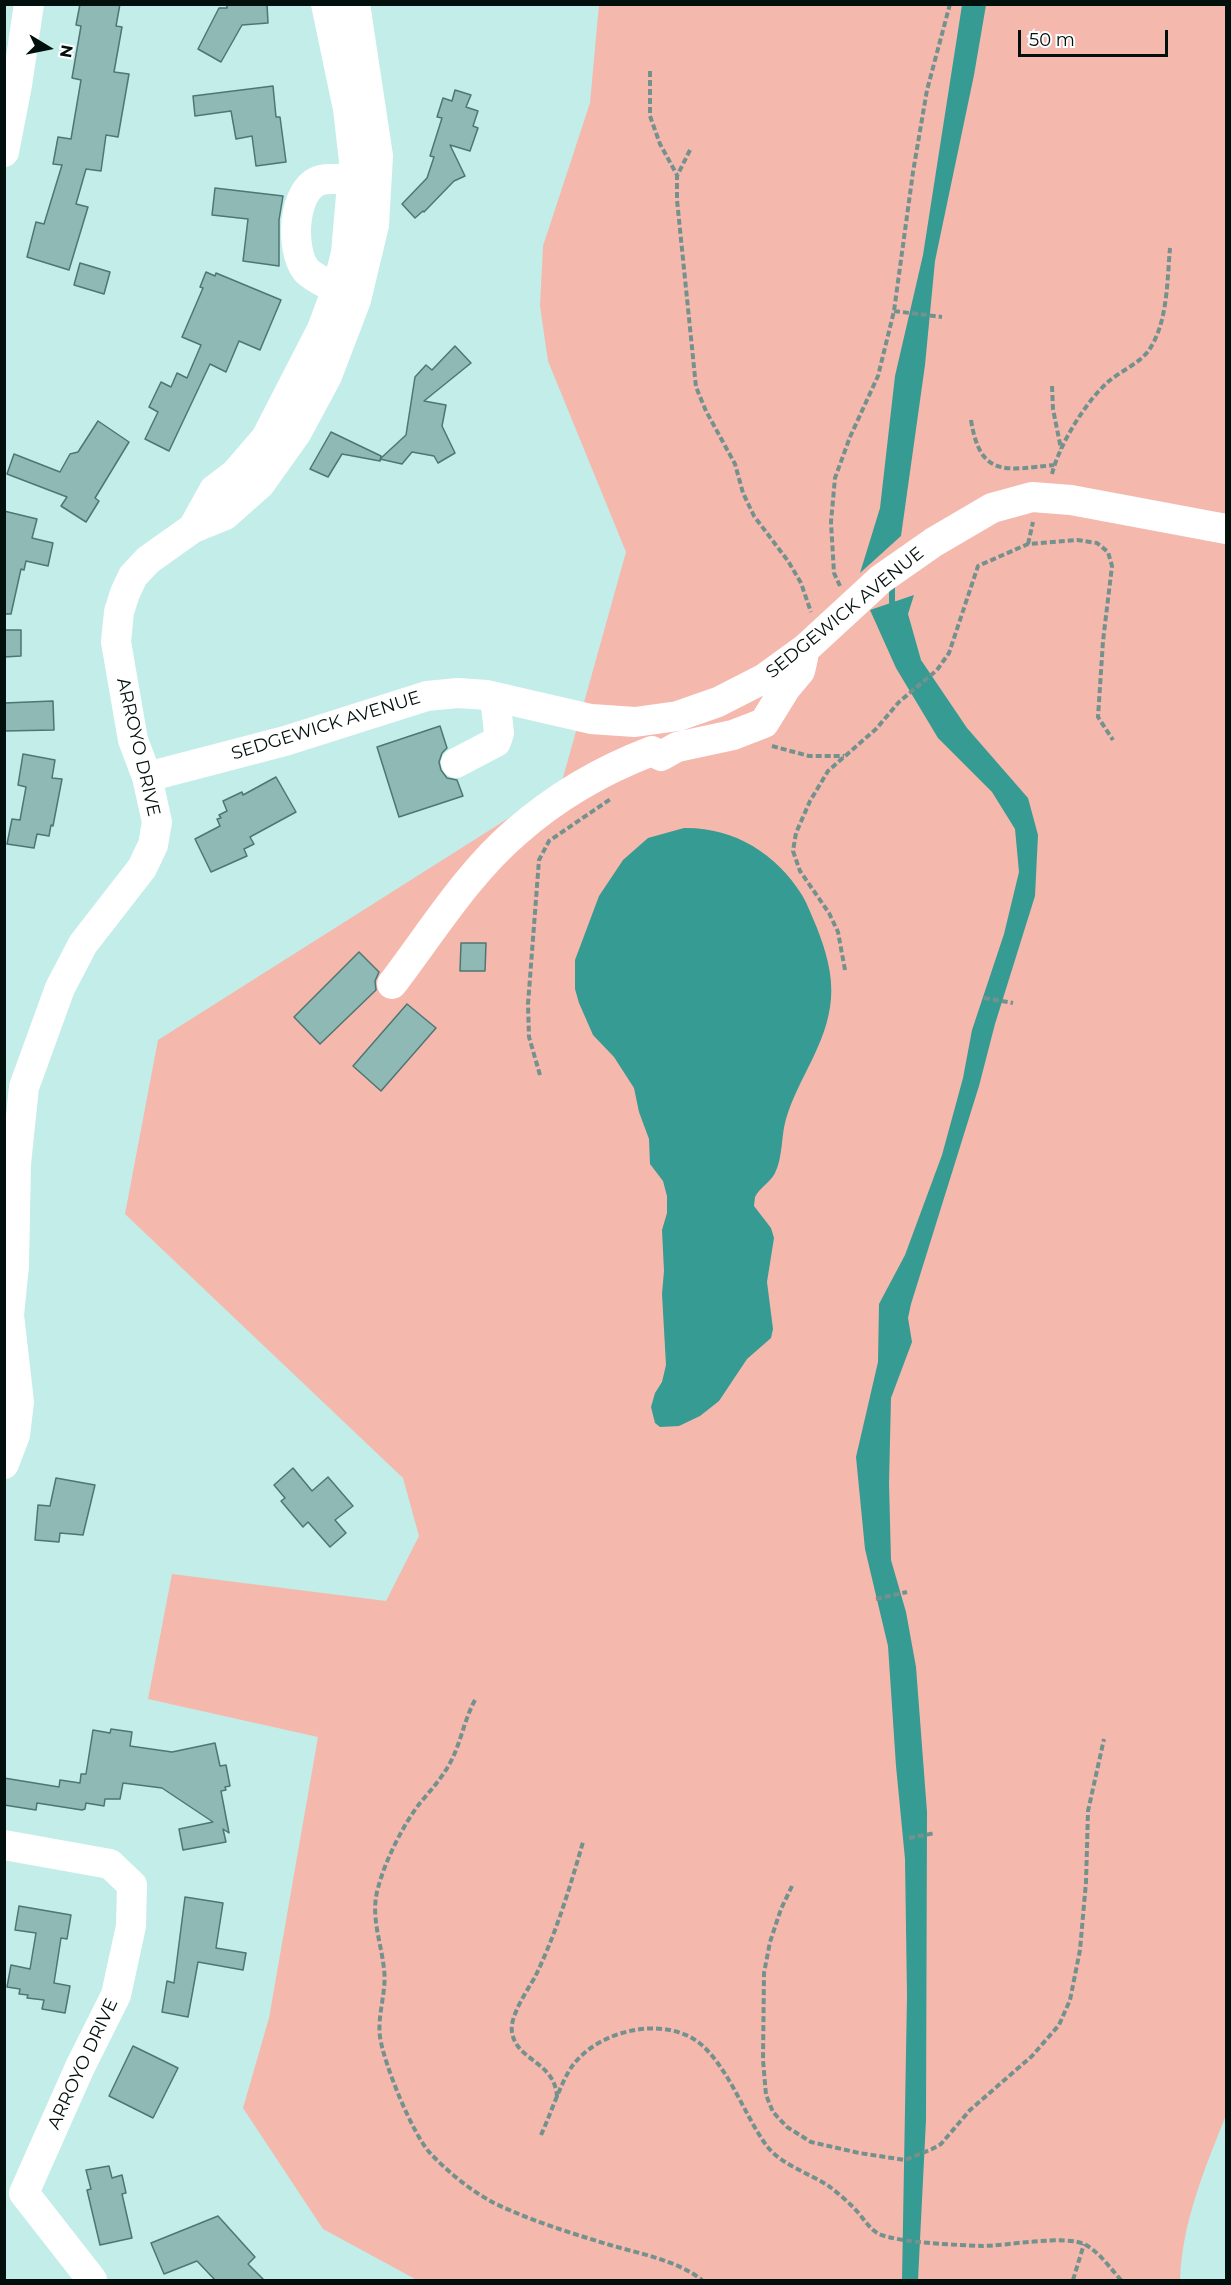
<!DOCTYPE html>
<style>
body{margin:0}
#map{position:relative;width:1231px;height:2285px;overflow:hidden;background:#c2ede8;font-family:Montserrat,sans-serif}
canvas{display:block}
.frame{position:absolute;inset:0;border:6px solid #010f0d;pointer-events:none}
.north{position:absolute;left:18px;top:18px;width:60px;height:60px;-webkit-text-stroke:4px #fff;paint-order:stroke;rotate:100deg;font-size:16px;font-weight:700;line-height:24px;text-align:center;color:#010f0d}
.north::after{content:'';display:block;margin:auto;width:21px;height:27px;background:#010f0d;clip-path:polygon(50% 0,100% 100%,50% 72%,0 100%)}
.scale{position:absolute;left:1018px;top:30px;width:150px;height:27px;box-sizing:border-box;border:3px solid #010f0d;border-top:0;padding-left:8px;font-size:18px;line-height:21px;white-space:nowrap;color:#010f0d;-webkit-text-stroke:4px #fff;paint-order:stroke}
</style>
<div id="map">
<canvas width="1231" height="2285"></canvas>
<div class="frame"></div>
<div class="north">N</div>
<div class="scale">50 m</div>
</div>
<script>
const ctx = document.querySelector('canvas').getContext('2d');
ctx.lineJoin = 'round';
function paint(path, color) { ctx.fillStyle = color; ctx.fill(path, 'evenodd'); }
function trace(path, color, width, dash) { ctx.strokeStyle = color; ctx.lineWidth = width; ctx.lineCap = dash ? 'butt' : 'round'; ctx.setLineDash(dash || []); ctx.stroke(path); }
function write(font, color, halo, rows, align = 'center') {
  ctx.font = font + ' Montserrat,sans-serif'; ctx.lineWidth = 4.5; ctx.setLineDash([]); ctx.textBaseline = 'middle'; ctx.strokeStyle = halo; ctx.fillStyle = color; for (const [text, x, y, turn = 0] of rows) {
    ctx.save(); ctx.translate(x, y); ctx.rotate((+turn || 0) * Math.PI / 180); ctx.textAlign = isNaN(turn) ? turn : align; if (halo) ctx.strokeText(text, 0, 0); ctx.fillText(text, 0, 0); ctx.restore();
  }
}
paint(new Path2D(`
 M599 5H1226V2115C1205 2168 1182 2222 1180 2280H417L323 2229 243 2108 269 2018 318 1737 148 1699 172 1574 386 1601 419 1536 403 1478 125 1214 158 1040 561 785 626 552 548 361 540 306 543 246 590 103Z`), '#f5b8ad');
paint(new Path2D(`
 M962 5H986L974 75 935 261 925 365 901 536 860 573 880 508 895 376 923 255Z
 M914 595 908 614 921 660 967 728 1028 798 1038 835 1035 896 995 1024 979 1086 911 1304 908 1318 912 1342 891 1398 889 1483 891 1560 906 1612 916 1667 927 1812 926 2120 918 2280H902L907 1996 905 1859 896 1766 888 1646 865 1549 856 1457 878 1362 879 1304 905 1255 942 1155 963 1078 972 1030 1004 934 1019 872 1015 829 992 792 938 738 896 668 870 610Z
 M684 828C733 827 776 853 802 895 808 905 812 917 817 928 826 951 833 975 831 999 827 1045 798 1078 786 1119 781 1136 783 1157 775 1173 770 1183 760 1187 755 1197L754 1206 771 1228 774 1238 767 1282 773 1329 771 1338 747 1359 719 1401 700 1416 679 1426 660 1427 655 1423 651 1407 655 1393 662 1382 666 1365 662 1294 664 1271 662 1230 667 1213V1196L663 1181 650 1164 649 1139 639 1112 634 1088 614 1057 593 1035 579 1003 575 989V960L599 896 623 860 648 838Z`), '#369b92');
trace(new Path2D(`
 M892 584V602L895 609`), '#369b92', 6);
const building = new Path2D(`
 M80 4H120L116 26 122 27 114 72 129 74 118 137 106 135 101 171 86 169 76 204 88 207 69 270 27 257 36 222 44 224 62 165 53 164 58 137 71 139 81 80 72 78 81 26 76 25Z
 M227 4H267L268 23 242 25 221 62 198 49 219 8H227Z
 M273 86 276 117H280L286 162 256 166 252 136 236 139 231 111 195 116 193 96Z
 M455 90 471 95 466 107 478 111 473 126 478 128 470 151 450 145 465 176 454 181 424 212 423 211 415 218 402 204 427 178 434 157 430 156 442 118 437 117 443 98 452 101Z
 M215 188 283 196 279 220V266L243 261 248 219 212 215Z
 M80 263 110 272 104 294 74 285Z
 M206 272 215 276 216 273 281 300 260 350 239 341 226 372 210 364 169 451 145 439 158 412 149 407 161 382 171 387 177 373 187 378 201 345 182 337 203 288 200 287Z
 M455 346 471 363 424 401 446 405 442 426 455 453 438 463 434 456 412 452 402 464 380 459 406 435 415 377 426 365 432 370Z
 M98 421 129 442 95 498 99 501 86 522 61 506 67 497 7 474 14 454 60 472 70 454 78 452Z
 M331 432 381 456 380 461 342 454 328 477 310 469Z
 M4 511 37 519 32 538 53 543 48 566 26 561 24 570 21 569 11 614H4Z
 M4 630H21V656L4 657Z
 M53 701 54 730 4 731V703Z
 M440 726 447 748 442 753 439 762 441 770 447 778 457 780 463 796 399 817 377 747Z
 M23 754 55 760 52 778 62 779 53 826 51 825 49 836 37 834 34 848 7 844 12 819 20 820 26 787 18 785Z
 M276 777 296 812 250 837 254 844 244 849 247 856 211 872 195 839 220 826 217 819 221 818 219 815 227 811 223 801 242 792 243 795Z
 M461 943H486L485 971H460Z
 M359 952 379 972 375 981 376 990 320 1044 294 1017Z
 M407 1004 436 1028 381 1091 353 1066Z
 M293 1468 312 1491 328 1477 353 1506 335 1520 346 1533 330 1547 308 1522 303 1527 281 1501 285 1498 274 1485Z
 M56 1478 95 1485 83 1535 60 1533 59 1542 35 1540 38 1505 50 1506Z
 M111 1729 132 1732 130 1746 172 1752 215 1743 220 1766 226 1765 230 1786 225 1787 226 1790 221 1791 229 1833 223 1829 226 1842 183 1850 179 1829 213 1822 162 1788 123 1783 120 1799H105L104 1806 86 1803 85 1809 82 1810 37 1803 36 1810 4 1805V1778L59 1787 60 1780 80 1783 81 1774H86L93 1730 110 1733Z
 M185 1897 223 1903 216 1948 246 1953 243 1970 198 1962 188 2017 162 2012 167 1981 174 1983Z
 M19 1906 71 1915 67 1939 61 1938 54 1983 70 1986 65 2013 42 2009 44 2000 27 1998 28 1995 19 1994 20 1989 7 1987 11 1965 30 1969 36 1933 15 1930Z
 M133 2046 178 2068 153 2118 109 2096Z
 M109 2166 112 2178 122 2175 126 2193 122 2194 132 2238 100 2245 87 2190 91 2189 86 2170Z
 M218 2216 255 2257 248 2264 264 2280H215L197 2261 164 2274 151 2243Z`);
paint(building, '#8fb9b4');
trace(building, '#4e7672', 1.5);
trace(new Path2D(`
 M650 71V116L660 144 677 175
 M690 150 677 176V200L696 387 706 411 735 464 743 493 754 516 788 561 801 583 811 612
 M894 311 942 317
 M1052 386 1053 409 1061 449
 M971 420C980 478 1006 470 1054 465
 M1052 474C1059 445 1086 401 1109 381 1121 371 1140 363 1149 350 1168 322 1167 281 1170 248
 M1028 544 1033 522
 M840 586 834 573 831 522 835 478 850 437 878 376 894 311 913 172 927 90 950 4
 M772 746 809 756H844
 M845 970 838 932 829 913 800 871 793 851 796 833 810 801 828 771 876 729 899 702 937 670 949 653 978 566 1028 544 1077 540 1097 543 1108 552 1112 566 1103 641 1098 717 1113 740
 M984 998 1013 1003
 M540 1075 529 1037 528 1004 539 860 549 841 612 798
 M876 1599 907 1592
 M475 1700C464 1720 461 1743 450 1763 442 1778 431 1790 420 1803 403 1825 385 1861 378 1888 370 1916 381 1941 384 1969 387 1991 377 2015 380 2037 384 2064 412 2133 430 2153 448 2172 471 2191 494 2203 531 2221 571 2233 610 2245 641 2254 676 2260 702 2280
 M909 1838 935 1833
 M792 1886 781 1909 770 1942 764 1973 763 2060 766 2095 773 2112 787 2127 811 2142 859 2153 905 2160 932 2149 941 2144 970 2110 1032 2056 1059 2025 1070 2000 1080 1950 1086 1882 1088 1811 1104 1739
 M557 2097C555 2061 516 2061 512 2032 509 2017 528 1989 535 1977 556 1934 570 1887 583 1842
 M541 2135C550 2116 562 2079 573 2065 600 2029 668 2014 703 2046 731 2073 744 2114 766 2145 782 2166 810 2173 830 2187 838 2193 847 2201 854 2208 862 2216 869 2229 879 2234 900 2243 958 2245 982 2246 1006 2246 1067 2234 1086 2245 1100 2253 1110 2268 1121 2280
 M1073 2280 1084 2244`), '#73928e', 4, [6, 3]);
trace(new Path2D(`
 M4 152 17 85 29 4
 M337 289C328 284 313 278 306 270 290 250 292 188 321 180 330 178 343 180 353 179
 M193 528 214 490 235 474 266 438 322 329 337 289 346 253 354 161 348 109 326 4
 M456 763 496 742 499 733 495 697
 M147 777 285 741 427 696 458 693 487 695 591 719 635 722 678 716 718 702 765 678 805 649 881 579 934 542 992 508 1032 497 1071 500 1226 529
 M392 984C431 933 467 874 516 832 557 796 602 770 652 751L661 756 677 747 733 735 764 723 785 689 800 671 803 658
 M4 1464 15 1435 19 1402 9 1315 14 1266 16 1164 24 1087 60 988 83 944 142 868 153 845 157 822 147 777 133 740 116 642 119 612 125 593 133 576 148 560 193 528 225 515 260 484 297 432 327 376 356 300 374 225 378 156 355 4
 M4 1845 110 1864 132 1885 131 1926 116 1995 80 2067 24 2193 92 2280`), '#fff', 30);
write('18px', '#010f0d', '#fff', [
 ["SEDGEWICK AVENUE",845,613,-39],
 ["SEDGEWICK AVENUE",326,726,-17],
 ["ARROYO DRIVE",138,747,77],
 ["ARROYO DRIVE",83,2064,-65]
]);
</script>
